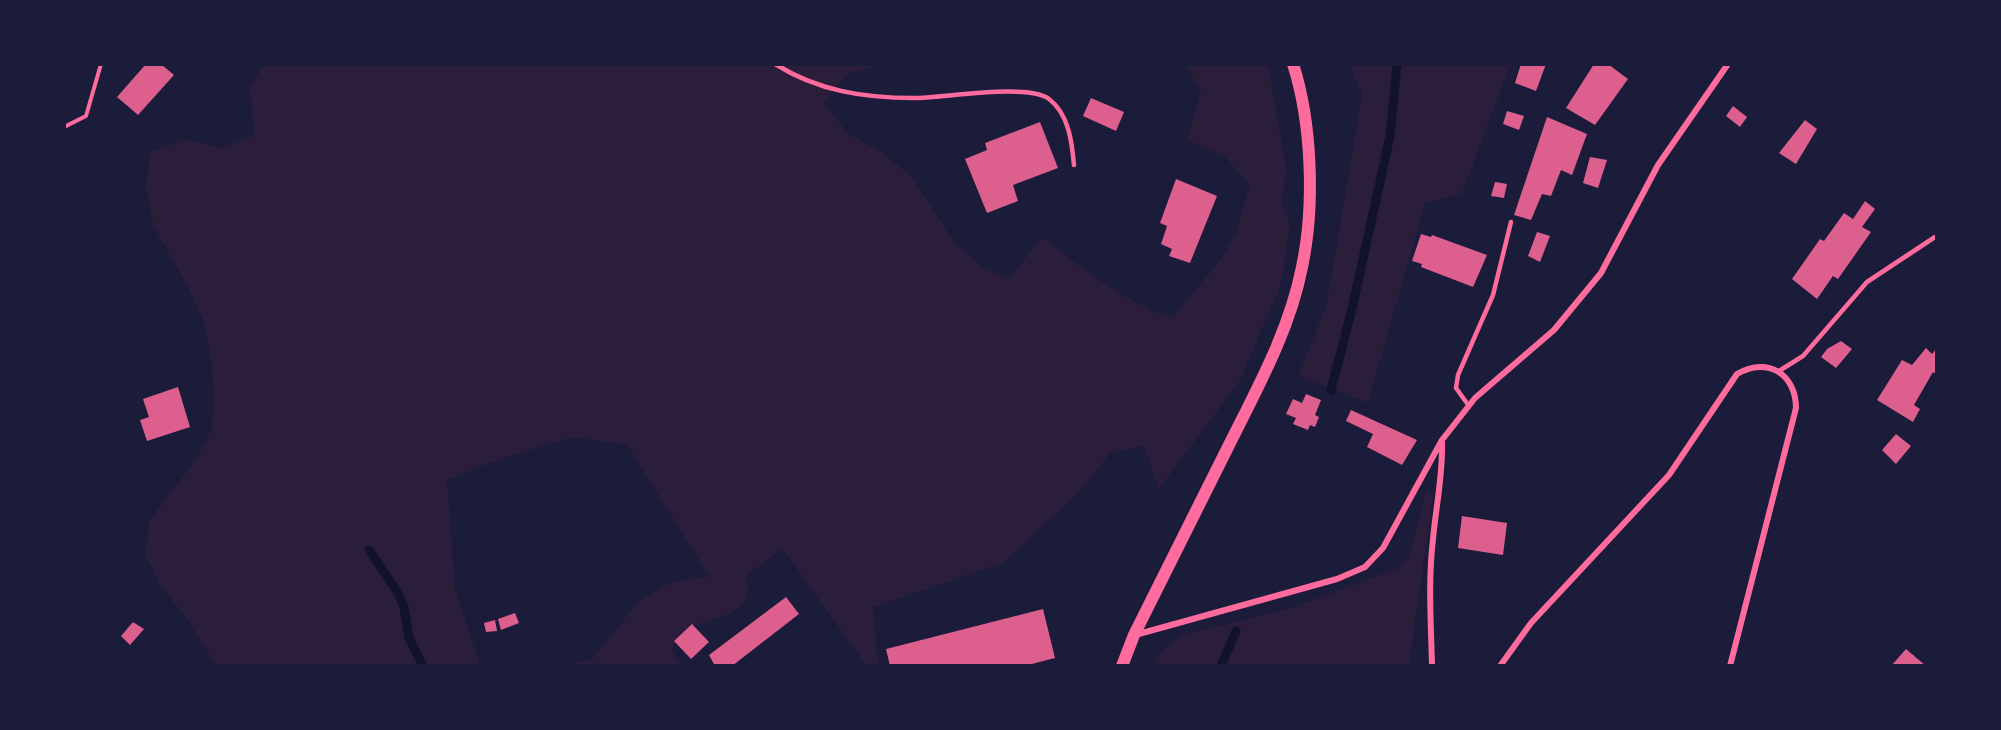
<!DOCTYPE html>
<style>
body{margin:0}
#map{position:relative;width:2001px;height:730px;overflow:hidden;background:#1b1b3a;font-family:"Roboto Serif",serif}
canvas{display:block}
.frame{position:absolute;inset:0;border:66px solid #1b1b3a;pointer-events:none}
</style>
<div id="map">
<canvas width="2001" height="730"></canvas>
<div class="frame"></div>
</div>
<script>
const ctx = document.querySelector('canvas').getContext('2d');
ctx.lineJoin = 'round';
function paint(path, color) { ctx.fillStyle = color; ctx.fill(path, 'evenodd'); }
function trace(path, color, width, dash) { ctx.strokeStyle = color; ctx.lineWidth = width; ctx.lineCap = dash ? 'butt' : 'round'; ctx.setLineDash(dash || []); ctx.stroke(path); }
paint(new Path2D(`
 M1268 64 1286 169 1282 205 1290 223 1282 281 1240 381 1159 489 1144 446 1110 453 1079 492 1003 563 873 607 878 665H866L782 548 746 576C760 623 702 613 678 637 675 640 674 646 672 650L681 665H567L592 659 640 600 672 582 709 576 627 445 573 437 503 458 447 480 455 589 480 665 216 666 186 617 162 588 146 555 149 521 194 462 212 429 214 394 211 357 203 320 188 287 153 225 146 187 150 152 185 139 222 148 254 135 250 86 264 65H883L848 74 823 103 848 133 883 153 912 177 955 243 983 268 1009 279 1042 237C1083 269 1122 300 1172 318L1221 259 1236 233 1250 185 1225 157 1187 140 1201 93 1186 65Z
 M1350 65H1510L1462 194 1425 203 1368 403 1298 376 1326 307 1362 95Z
 M1426 492H1430L1433 496 1409 665H1154L1160 652 1184 634 1288 609 1396 569 1408 559Z`), '#2a1e3b');
trace(new Path2D(`
 M1331 390 1352 309 1390 136 1397 64
 M369 550 398 593 404 607 409 638 423 666
 M1221 666 1236 631`), '#12122b', 9);
paint(new Path2D(`
 M146 64H161L174 75 138 115 117 97Z
 M1521 64H1546L1536 91 1515 83Z
 M1594 64H1608L1628 79 1595 125 1566 108Z
 M1091 98 1124 112 1116 131 1083 116Z
 M1733 106 1747 117 1740 127 1726 116Z
 M1507 111 1524 116 1519 130 1503 124Z
 M1547 117 1587 134 1572 175 1561 170 1551 196 1542 194 1531 220 1514 215Z
 M1805 120 1817 129 1796 164 1779 153Z
 M1040 122 1058 168 1013 185 1018 201 987 213 965 159 987 150 985 143Z
 M1590 157 1607 160 1598 188 1583 183Z
 M1176 179 1217 196 1190 263 1169 256 1172 249 1161 244 1167 226 1160 223Z
 M1495 182 1507 184 1504 198 1491 196Z
 M1865 201 1875 209 1862 227 1871 232 1838 279 1833 276 1817 299 1792 279 1820 239 1824 241 1844 213 1853 219Z
 M1537 232 1550 236 1540 262 1528 256Z
 M1421 234 1431 237 1432 235 1487 255 1473 287 1421 267 1422 264 1412 261Z
 M1841 341 1852 349 1836 368 1821 357 1827 349Z
 M1926 348 1932 354 1936 349V374L1933 372 1914 405 1920 409 1913 422 1877 400 1902 360 1912 365Z
 M178 387 190 427 147 441 140 420 149 417 143 399Z
 M1306 394 1321 400 1315 415 1319 417 1315 427 1310 425 1308 430 1293 424 1296 418 1286 414 1293 399 1302 403Z
 M1351 410 1417 440 1402 465 1367 447 1373 434 1346 421Z
 M1896 434 1911 446 1896 464 1882 450Z
 M1462 516 1507 523 1503 555 1458 548Z
 M786 597 799 614 732 666H715L709 655Z
 M1043 609 1055 658 1024 666H890L886 649Z
 M515 613 519 623 501 630 498 619Z
 M495 620 497 631 486 632 484 623Z
 M133 622 144 629 130 645 121 636Z
 M692 624 709 642 691 659 674 641Z
 M1906 649 1926 666H1891Z`), '#dd5f8e');
trace(new Path2D(`
 M64 127 86 116 101 64`), '#ff6b9d', 4);
trace(new Path2D(`
 M775 64C818 91 864 98 914 98 944 98 1027 83 1049 99 1069 114 1072 143 1074 165
 M1779 371 1803 356 1867 282 1935 237
 M1469 406 1456 388 1458 375 1493 295 1511 222`), '#ff6b9d', 4.5);
trace(new Path2D(`
 M1135 635 1337 579 1365 567 1383 548 1442 440 1475 398 1554 330 1601 273 1658 165 1728 64
 M1432 666C1431 624 1428 581 1433 539 1436 506 1443 475 1442 442
 M1500 666 1531 623 1669 475 1737 374C1767 356 1796 374 1796 408L1730 666`), '#ff6b9d', 6);
trace(new Path2D(`
 M1122 666 1134 635C1166 571 1198 507 1230 443 1258 387 1290 329 1302 267 1315 206 1312 123 1293 64`), '#ff6b9d', 12);
</script>
